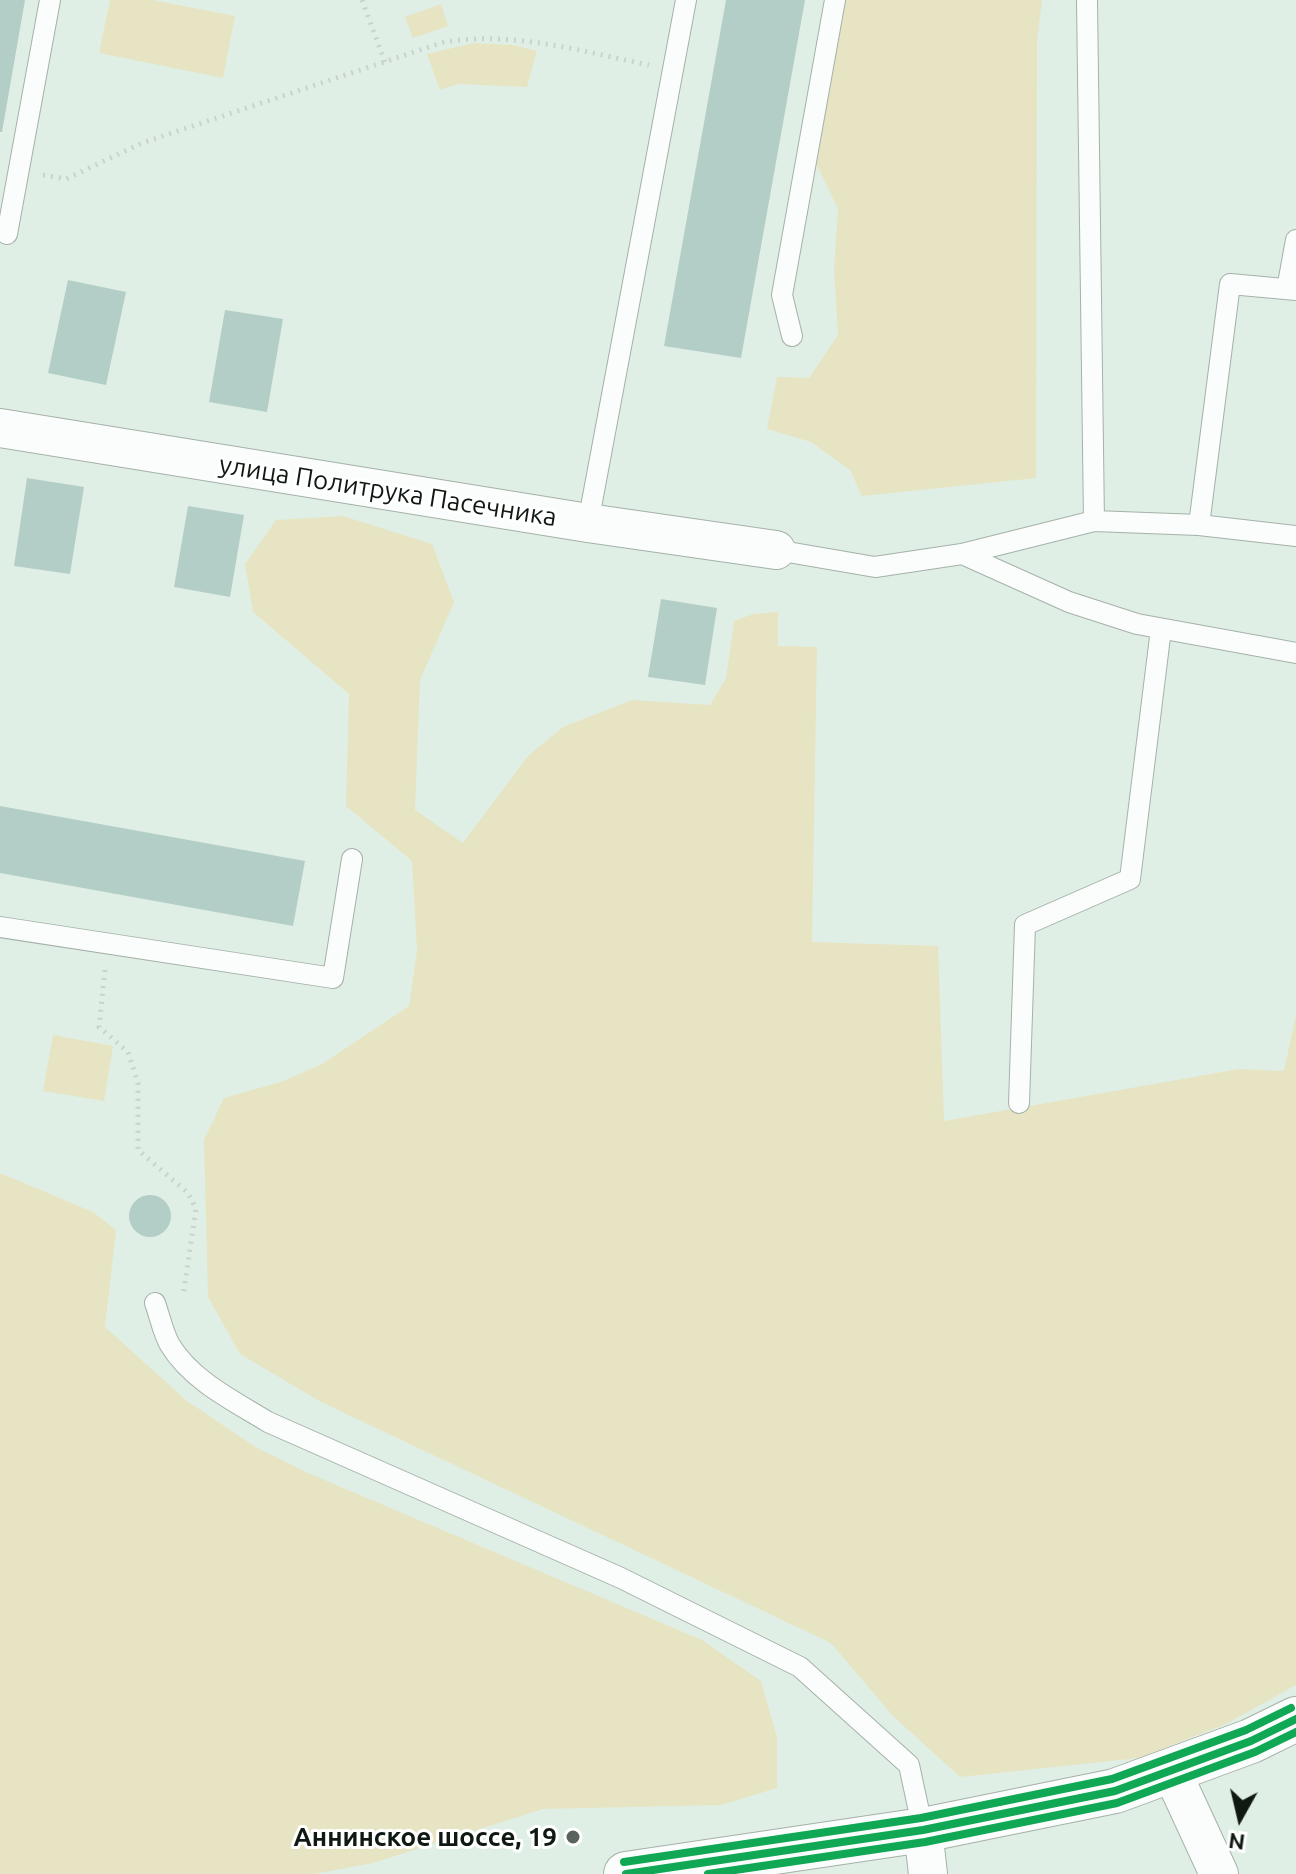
<!DOCTYPE html>
<meta charset="utf-8">
<style>
body{margin:0}
#map{position:relative;width:1296px;height:1874px;overflow:hidden;background:#e0efe5;font-family:Ubuntu,sans-serif}
canvas{display:block}
.north{position:absolute;left:1200px;top:1778px;width:80px;height:80px;-webkit-text-stroke:6px #fff;paint-order:stroke;rotate:188deg;font-size:22px;font-weight:700;line-height:32px;text-align:center;color:#0f1912}
.north::after{content:'';display:block;margin:auto;width:28px;height:36px;background:#0f1912;clip-path:polygon(50% 0,100% 100%,50% 72%,0 100%)}
</style>
<div id="map">
<canvas width="1296" height="1874"></canvas>
<div class="north">N</div>
</div>
<script>
const ctx = document.querySelector('canvas').getContext('2d');
ctx.lineJoin = 'round';
function paint(path, color) { ctx.fillStyle = color; ctx.fill(path, 'evenodd'); }
function trace(path, color, width, dash) { ctx.strokeStyle = color; ctx.lineWidth = width; ctx.lineCap = dash ? 'butt' : 'round'; ctx.setLineDash(dash || []); ctx.stroke(path); }
function write(font, color, halo, rows, align = 'center') {
  ctx.font = font + ' Ubuntu,sans-serif'; ctx.lineWidth = 6; ctx.setLineDash([]); ctx.textBaseline = 'middle'; ctx.strokeStyle = halo; ctx.fillStyle = color; for (const [text, x, y, turn = 0] of rows) {
    ctx.save(); ctx.translate(x, y); ctx.rotate((+turn || 0) * Math.PI / 180); ctx.textAlign = isNaN(turn) ? turn : align; if (halo) ctx.strokeText(text, 0, 0); ctx.fillText(text, 0, 0); ctx.restore();
  }
}
paint(new Path2D(`
 M110 0H153L235 16 223 78 99 53Z
 M846 0H1042L1037 41 1036 478 862 496 850 470 811 442 767 429 777 377 809 378 838 335 834 270 838 209 816 163Z
 M441 4 448 26 413 38 405 17Z
 M474 43 513 45 537 51 527 87 458 84 440 90 427 54Z
 M343 516 432 544 454 602 420 680 415 810 463 843 528 756 563 727 632 700 710 705 726 678 734 621 753 614 778 612V646L817 647 812 942 938 946 944 1121 1239 1069 1284 1071 1296 1015V1685L1226 1724 1139 1758 960 1777 893 1716 831 1643 321 1402 240 1354 208 1297 204 1140 224 1098 281 1082 322 1064 409 1006 417 951 412 861 346 806 349 694 253 612 245 564 276 520Z
 M53 1035 113 1046 104 1101 43 1091Z
 M0 1173 93 1212 116 1230 105 1327 187 1401 257 1448 308 1473 702 1640 761 1681 777 1737V1788L721 1805 543 1809 373 1863 314 1874H0Z`), '#e6e4c3');
paint(new Path2D(`
 M0 0H25L2 132H0Z
 M726 0H805L741 358 664 346Z
 M68 280 126 292 106 385 48 373Z
 M225 310 283 319 267 412 209 402Z
 M27 478 84 487 70 574 14 566Z
 M188 506 244 515 230 597 174 587Z
 M661 599 717 608 705 685 648 677Z
 M0 806 305 861 293 926 0 873Z
 M129 1216a21 21 0 1 1 42 0a21 21 0 1 1-42 0Z`), '#b3cec7');
const service = new Path2D(`
 M1087 0 1094 521
 M7 234 50 0
 M1287 289 1296 240
 M792 336 782 295 835 0
 M588 523 686 0
 M1199 525 1296 536
 M776 550 875 567 962 554 1094 521 1199 525 1230 284 1296 290
 M962 554 1069 602 1137 624 1296 653
 M0 927 333 978 352 859
 M1019 1103 1025 925 1130 879 1161 629
 M155 1303C160 1317 163 1333 170 1345 192 1381 234 1401 268 1422L621 1578 800 1667 909 1765 923 1830`);
const minor = new Path2D(`
 M0 428 588 523 776 550
 M1171 1770 1219 1874
 M923 1830 928 1874`);
const secondary = new Path2D(`
 M626 1874 923 1830 1115 1791 1251 1741 1296 1719`);
trace(service, '#a5b1a9', 22);
trace(minor, '#a5b1a9', 40);
trace(secondary, '#a5b1a9', 46);
trace(new Path2D(`
 M362 0 385 62
 M43 175 66 179 142 143 444 42C514 31 580 51 649 65
 M105 970 99 1027 128 1052 138 1083V1150L188 1193 196 1209 183 1296`), '#ccd1ce', 5, [2, 6]);
trace(service, '#fafdfb', 20);
trace(minor, '#fafdfb', 38);
trace(secondary, '#fafdfb', 44);
trace(new Path2D(`
 M626 1874 923 1830 1115 1791 1251 1741 1296 1719`), '#10a855', 8);
trace(new Path2D(`
 M708 1874 925 1842 1117 1803 1255 1752 1296 1732`), '#10a855', 8);
trace(new Path2D(`
 M624 1862 921 1818 1112 1779 1246 1730 1291 1708`), '#10a855', 8);
for (const [x, y, r, color] of [
 [573,1837,8,"#58645c"]
]) { const dot = new Path2D(); dot.arc(x, y, r, 0, 2 * Math.PI); ctx.fillStyle = color; ctx.fill(dot); trace(dot, '#fff', 3); }
write('26px', '#0f1912', '#fff', [
 ["улица Политрука Пасечника",388,491,9]
]);
write('bold 26px', '#0f1912', '#fff', [
 ["Аннинское шоссе, 19",557,1837]
], 'right');
</script>
